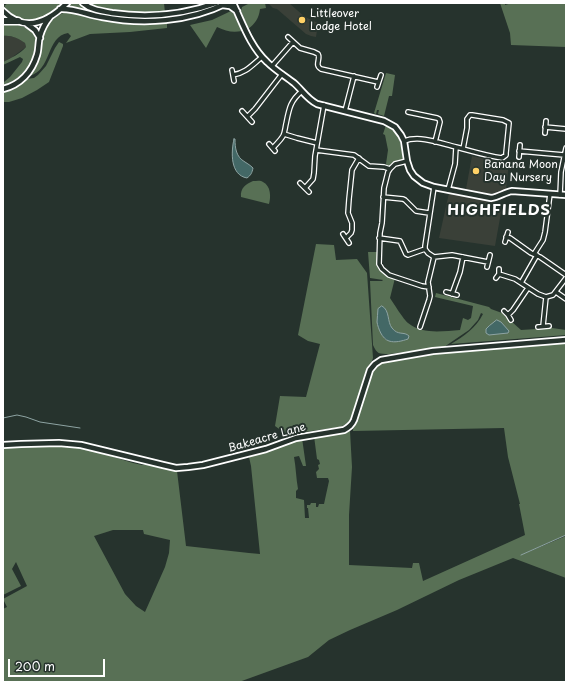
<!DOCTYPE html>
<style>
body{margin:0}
#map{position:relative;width:569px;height:685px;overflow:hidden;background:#26332d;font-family:"Playpen Sans",sans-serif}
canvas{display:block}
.frame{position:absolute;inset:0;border:4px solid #fff;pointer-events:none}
.scale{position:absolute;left:8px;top:659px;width:97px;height:18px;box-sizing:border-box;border:2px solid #fff;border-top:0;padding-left:5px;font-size:12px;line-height:14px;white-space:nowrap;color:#fff;-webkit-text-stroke:3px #26332d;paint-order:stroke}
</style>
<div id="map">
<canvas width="569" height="685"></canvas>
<div class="frame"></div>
<div class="scale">200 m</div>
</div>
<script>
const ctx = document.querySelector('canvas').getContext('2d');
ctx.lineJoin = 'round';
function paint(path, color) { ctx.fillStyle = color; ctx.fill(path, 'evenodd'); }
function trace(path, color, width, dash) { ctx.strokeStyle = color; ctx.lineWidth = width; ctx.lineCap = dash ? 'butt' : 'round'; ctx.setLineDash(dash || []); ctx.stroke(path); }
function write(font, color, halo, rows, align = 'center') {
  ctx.font = font + ' "Playpen Sans",sans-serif'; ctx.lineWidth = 4; ctx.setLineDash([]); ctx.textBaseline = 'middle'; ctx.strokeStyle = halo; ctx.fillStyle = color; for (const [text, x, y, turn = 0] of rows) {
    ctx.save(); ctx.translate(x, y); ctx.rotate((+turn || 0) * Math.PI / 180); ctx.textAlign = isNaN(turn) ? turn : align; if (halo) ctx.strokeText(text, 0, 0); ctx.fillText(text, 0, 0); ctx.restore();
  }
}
paint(new Path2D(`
 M268 3H289L305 17 318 23 316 37 311 36 306 34 277 9 273 8Z
 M3 36H9L18 38 25 43 26 47 11 58 3 62Z
 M472 156 490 160 509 162 506 189 496 193 489 194 466 189Z
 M449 193 493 201V205L502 207 495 246 439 238Z`), '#3a4038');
paint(new Path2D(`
 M8 3H63C57 7 51 13 44 17 30 25 13 18 4 6Z
 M70 3H81L90 10 107 14 163 17 164 18 163 19C139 20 115 19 91 13 83 11 75 8 67 6Z
 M88 3H164L165 13C145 13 104 15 88 3Z
 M250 3H265L266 8 260 9C259 18 255 24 248 29L241 11 242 7Z
 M500 3H505V5L512 3H566V47L511 45 510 33Z
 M231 11 234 14 242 31C232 33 226 31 217 27L206 48 190 25 212 20Z
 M69 12C85 15 101 20 117 22 134 24 150 23 167 23V28L130 32 90 34 66 43 71 36 68 33C46 36 52 71 29 76 34 70 38 63 40 56 44 41 40 29 55 18 59 15 63 12 69 12Z
 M8 24C17 24 25 27 34 31 42 45 34 64 23 74 17 79 10 83 3 85V82H4L10 77 22 62 23 59 20 57 3 65V62C11 58 20 54 26 47L25 43C18 38 11 35 3 36V25Z
 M59 42 63 44V46L49 82 37 90 22 98 9 102H3V92L10 90 20 84 26 79 34 78 38 75 46 66 55 48Z
 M386 73 395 75 392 96H389L384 116 378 114 379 110H377L376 114 374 113Z
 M386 125C401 129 401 147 403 160L395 162 388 166 386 164 388 150 385 135 383 134Z
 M253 181C256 181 261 180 263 182 271 186 271 197 269 204L241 197C240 188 246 184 253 181Z
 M316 244 334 245 336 260 357 259 367 273 373 358 354 413C351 420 348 424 340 427L304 432 289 436 275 426 280 396 306 397 320 344 308 341 298 335Z
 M368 252H377C379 270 378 272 395 278L390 298C394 304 404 320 408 323 423 335 443 331 460 330L463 318 468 320 471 318 473 306 435 297 436 293 489 307 491 309 502 313 521 330 552 328 566 330V335L451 344C464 336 476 328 483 314L481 313 478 320 469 330 444 347 389 354C379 354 377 354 373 345L370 281H382L383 280 370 278ZM393 329 398 334H407L390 341 385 339 382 335Z
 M566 340V535L521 555 566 536V578L513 558 459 580 397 610 350 630 329 640 308 657 239 682H3V609L7 607 3 599 27 586 16 562 12 569 21 586 3 595V448L8 447 67 446 80 448 91 450 133 463 142 465 150 464 177 471 186 546 249 553 260 554 251 466 249 457 302 438 306 466H303L299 456 294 457C296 468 296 478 298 489L296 491V498L304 500 305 518H309L308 508H307V505H310L311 503H316V507H318L319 504H324L329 481 328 478H317L316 472 319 469 318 465 320 464 319 460 317 459 314 436 350 431 352 467 349 515V565L412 568 413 563H419L423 581 525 535 519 504H520L508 457 504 428 353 431 354 420 370 370 378 362 422 352ZM113 530H143L144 534 170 540 169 553 165 567 145 612 136 606 125 594 94 536Z`), '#587055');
const water = new Path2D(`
 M234 139H235C235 148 236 157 245 162 248 164 250 165 253 168 252 173 251 175 247 178 230 175 231 152 234 139Z
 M382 306C390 310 387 322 392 328 398 336 404 331 409 336L408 339C402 341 395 343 389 341 382 339 378 328 377 322 377 318 378 313 378 309Z
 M497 320 501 322 509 331 508 333 489 335 486 333V329L489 326Z`);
paint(water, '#436866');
trace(water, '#8ea4a3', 1);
trace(new Path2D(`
 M3 418 17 415 26 417 40 422 80 428
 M521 555 566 535`), '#8ea4a3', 1);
const street = new Path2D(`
 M288 37 300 48 314 52 318 54C321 59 314 65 321 69L378 82
 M272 66 293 42
 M232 70 234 81
 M233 75C246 73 252 65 262 57
 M377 87 381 75
 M242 111 252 122
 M345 111 354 76
 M408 112 437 118 439 119 440 122 435 142
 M248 116 255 109 282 74
 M545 127 566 129
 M545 133 546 121
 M284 134 297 138 317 143
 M404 141C420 135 440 143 456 147 471 151 487 156 502 158L506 155V153L509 123 503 120 472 115H470L467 119V128L463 149
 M269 144 275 151
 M273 148C276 144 280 141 283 136 285 132 285 128 286 124 289 109 290 101 302 91
 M316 150 354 155 369 166 384 167 390 169
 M519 151 564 155
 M519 157 520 145
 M407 161 395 164 390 169 388 172 384 188 382 223 380 233 379 264 382 269 389 275 422 286 429 287
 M300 183 309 192
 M434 187 425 246V249L428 253 434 257 452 255 488 262
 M305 188 313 179 314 173 315 156 324 105
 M448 190 455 164 456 147
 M560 195 561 172 566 148
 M383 197 403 199 405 200 416 211 429 213
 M343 234 349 243
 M506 237 510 238 531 253 540 257 566 275
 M346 238 351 233 352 230V223L348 213 349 199 352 170 359 158
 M379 238 400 241 406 254 408 255 425 249
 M505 242 508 232
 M534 254 543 240 545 232 550 194
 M487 267 490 255
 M499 274 515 279 538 294 546 297 553 295 566 278
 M496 278 499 274V269
 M521 283 537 255
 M446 292 457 295
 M556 292 566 299
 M452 294 460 272 463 257
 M504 311 508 315 511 320
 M508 315 513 310 528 288
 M543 326 546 297
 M420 327 429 300 430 296 428 282 434 257
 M538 327 549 326`);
const secondary = new Path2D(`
 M83 3C91 10 102 11 112 13 147 18 183 15 216 3
 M233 3C243 24 250 46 267 62 275 70 285 76 294 83 302 90 307 99 317 104L384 121 395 127 401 135 404 141 407 161 410 170 414 176 423 183 434 187 491 198C499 197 505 192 512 191L566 195
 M222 5 230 6 237 11
 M60 9C74 8 88 15 102 17 143 25 189 22 227 3
 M3 11C25 33 48 22 67 3
 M27 24 35 30 40 38
 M3 89C20 85 32 72 37 55 39 49 38 42 40 36 42 29 45 23 50 17
 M3 445 21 444 59 443 81 445 163 465 176 468 188 467 203 465 266 449 296 438 344 430C349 427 352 425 354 420L370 370 375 364 381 360 433 351 566 340`);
const highway = new Path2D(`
 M3 21H18`);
trace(street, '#fff', 6);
trace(secondary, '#fff', 8);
trace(highway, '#fff', 9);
trace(street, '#26332d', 3.5);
trace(secondary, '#26332d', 4.5);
trace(highway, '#26332d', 6);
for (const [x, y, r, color] of [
 [302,20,4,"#ffd166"],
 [476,171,4,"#ffd166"]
]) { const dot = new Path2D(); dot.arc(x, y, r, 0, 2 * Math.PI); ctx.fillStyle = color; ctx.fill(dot); trace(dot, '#26332d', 1.5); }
write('11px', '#fff', '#26332d', [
 ["Littleover",310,14],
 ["Lodge Hotel",310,27],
 ["Banana Moon",484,165],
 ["Day Nursery",484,178]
], 'left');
write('11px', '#fff', '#26332d', [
 ["Bakeacre Lane",267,438,-16]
]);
ctx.letterSpacing = '1px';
write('bold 15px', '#fff', '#26332d', [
 ["HIGHFIELDS",499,211]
]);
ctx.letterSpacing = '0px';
</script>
